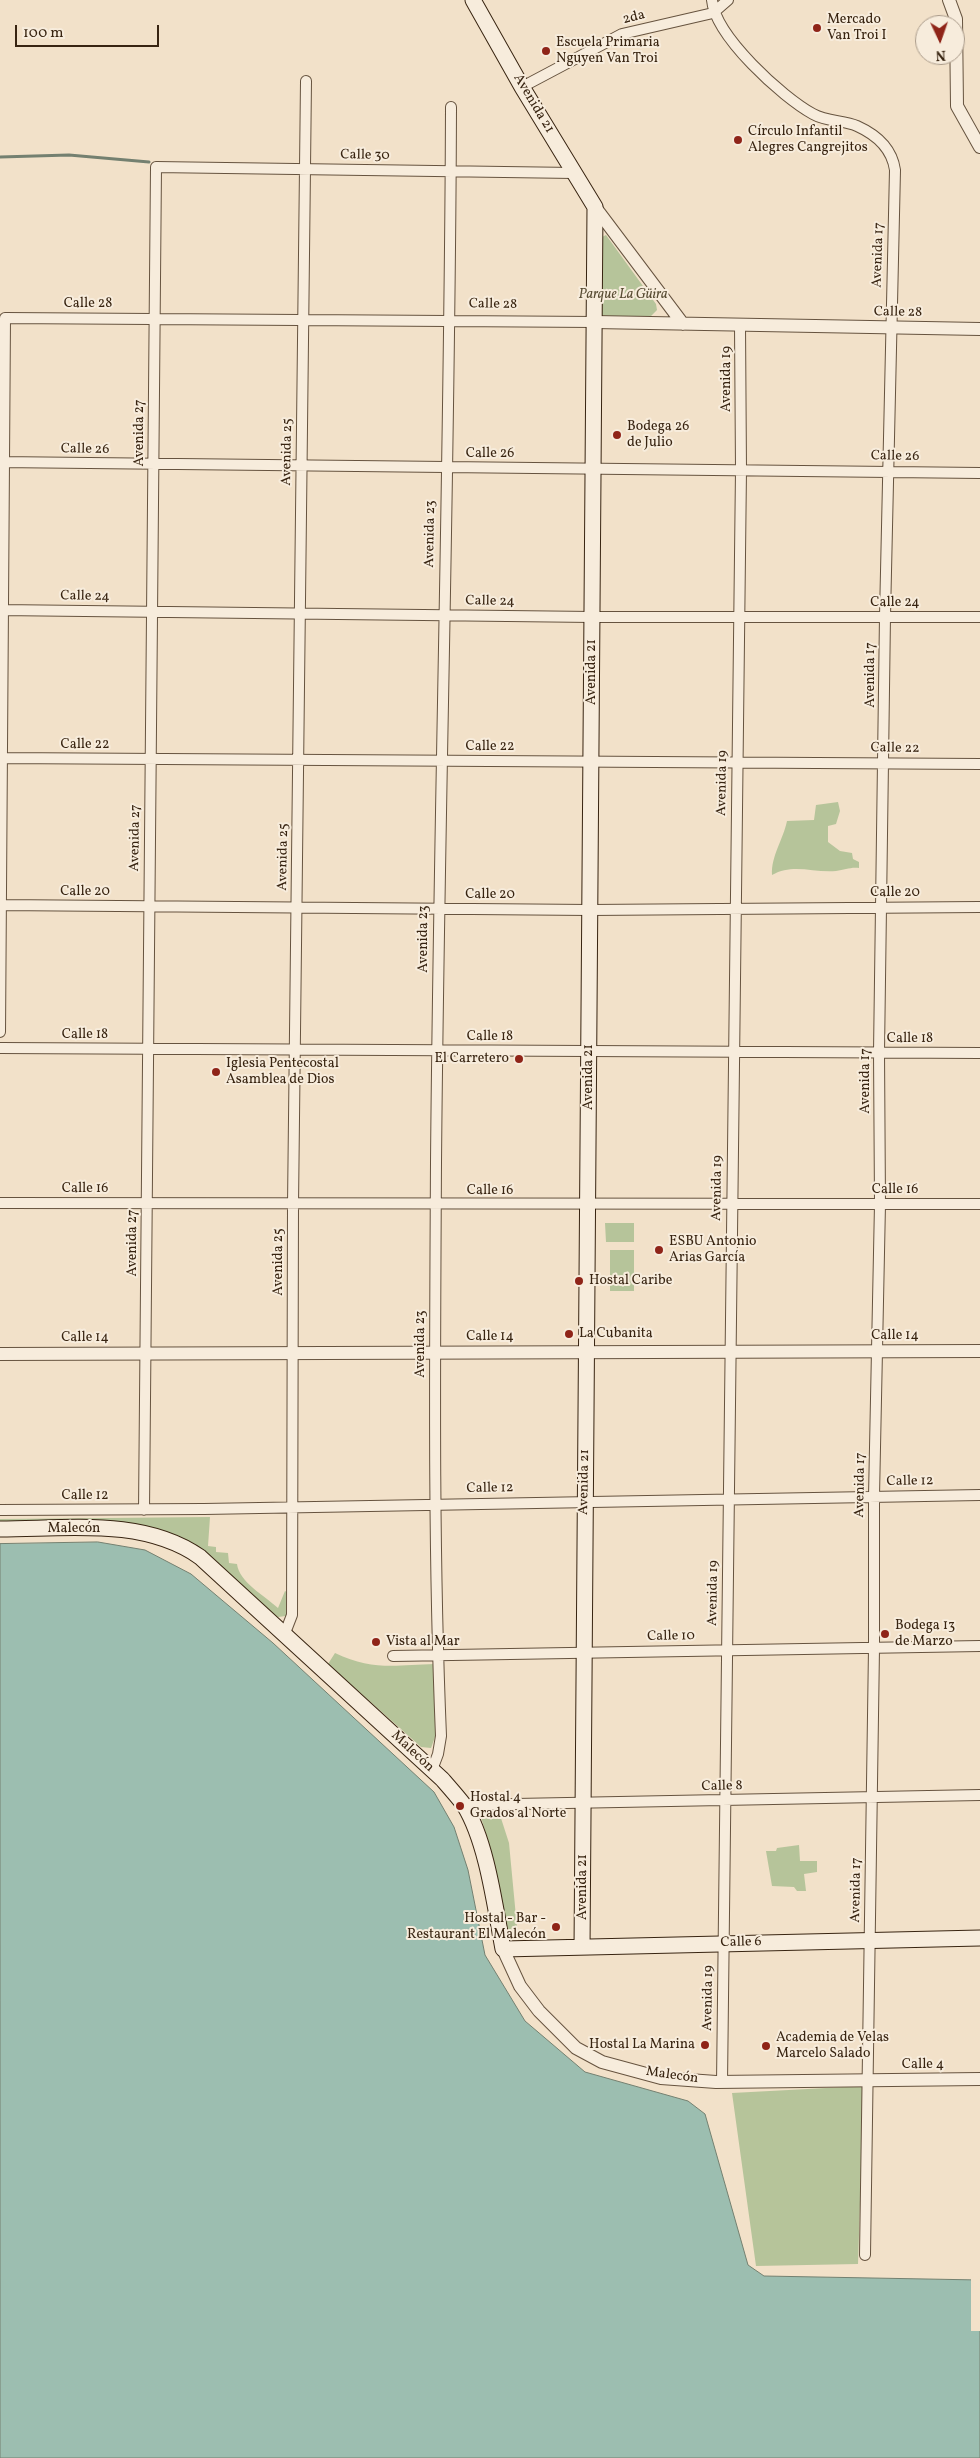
<!DOCTYPE html>
<meta charset="utf-8">
<style>
body{margin:0}
#map{position:relative;width:980px;height:2458px;overflow:hidden;background:#f2e1c9;font-family:Vollkorn,serif}
canvas{display:block}
.north{position:absolute;left:915px;top:15px;width:50px;height:50px;box-sizing:border-box;background:#f7ecdc;border:1px solid #ab9c8b;border-radius:50%;rotate:177deg;font-size:14px;font-weight:700;line-height:20px;text-align:center;color:#382411}
.north::after{content:'';display:block;margin:auto;width:18px;height:22px;background:#8f2418;clip-path:polygon(50% 0,100% 100%,50% 72%,0 100%)}
.scale{position:absolute;left:15px;top:25px;width:144px;height:22px;box-sizing:border-box;border:2px solid #382411;border-top:0;padding-left:6px;font-size:15px;line-height:18px;white-space:nowrap;color:#382411;-webkit-text-stroke:4px #f7ecdc;paint-order:stroke}
</style>
<div id="map">
<canvas width="980" height="2458"></canvas>
<div class="north">N</div>
<div class="scale">100 m</div>
</div>
<script>
const ctx = document.querySelector('canvas').getContext('2d');
ctx.lineJoin = 'round';
function paint(path, color) { ctx.fillStyle = color; ctx.fill(path, 'evenodd'); }
function trace(path, color, width, dash) { ctx.strokeStyle = color; ctx.lineWidth = width; ctx.lineCap = dash ? 'butt' : 'round'; ctx.setLineDash(dash || []); ctx.stroke(path); }
function write(font, color, halo, rows, align = 'center') {
  ctx.font = font + ' Vollkorn,serif'; ctx.lineWidth = 4; ctx.setLineDash([]); ctx.textBaseline = 'middle'; ctx.strokeStyle = halo; ctx.fillStyle = color; for (const [text, x, y, turn = 0] of rows) {
    ctx.save(); ctx.translate(x, y); ctx.rotate((+turn || 0) * Math.PI / 180); ctx.textAlign = isNaN(turn) ? turn : align; if (halo) ctx.strokeText(text, 0, 0); ctx.fillText(text, 0, 0); ctx.restore();
  }
}
paint(new Path2D(`
 M606 235 656 304 657 310 650 317 602 316V237Z
 M838 802 840 811 836 824 828 826V842L840 851 852 853 853 859 859 862V868C850 867 845 870 836 871 813 873 793 863 772 875 771 856 783 840 787 821L814 820 816 805Z
 M605 1223H634V1242H606Z
 M610 1250H634V1291H610Z
 M210 1517 208 1546 216 1547V1552L228 1553 229 1563 237 1564C239 1582 265 1596 278 1608L285 1591 290 1594 286 1616 278 1617 274 1615 234 1578 179 1539 0 1524V1519Z
 M335 1653C372 1671 396 1665 435 1664V1737L431 1748 421 1747 328 1664Z
 M499 1812 509 1843 518 1938H510L503 1930 491 1850 480 1814Z
 M799 1845 800 1861H817V1872L804 1874 806 1891H797L794 1887 772 1886 766 1851H776L777 1848Z
 M864 2086 858 2264 756 2266 732 2093Z`), '#b6c49a');
const water = new Path2D(`
 M98 1542 145 1550 191 1574 273 1643 434 1792 454 1827 468 1870 485 1955 525 2021 585 2072 688 2101 705 2114 748 2265 764 2276 980 2280V2458H0V1544Z`);
paint(water, '#9cbeb0');
trace(water, '#748070', 1);
paint(new Path2D(`
 M971 2278H980V2331H971Z`), '#f2e1c9');
trace(new Path2D(`
 M0 157 69 155 149 162`), '#748070', 3);
const minor = new Path2D(`
 M712 0C715 36 782 97 813 114 827 122 844 120 857 126 877 135 892 149 895 170L885 616 879 1052 880 1204 874 1496V1648L865 2255
 M522 87 622 34 713 13 728 0
 M0 462 980 473
 M0 610 592 617H980
 M0 758 980 764
 M0 905 590 910 980 907
 M0 1032 5 318 595 322
 M0 1048 980 1053
 M0 1203 980 1204
 M0 1510 204 1509 980 1495
 M144 1510 156 167 574 173
 M285 1633 292 1615 293 1204 306 81
 M393 1656 980 1646
 M432 1770 438 1754 441 1736C433 1545 435 1354 436 1163 439 811 450 459 451 107
 M464 1805 980 1795
 M722 2081 741 470 740 325`);
const tertiary = new Path2D(`
 M949 0 956 19 957 106 980 147
 M595 207 683 324
 M595 322 980 329
 M0 1354 980 1351
 M503 1949 520 1986 539 2011 576 2048 602 2062 661 2078 716 2082 980 2079`);
const secondary = new Path2D(`
 M473 0 522 87 595 207 582 1947
 M0 1529C66 1529 143 1517 200 1557L442 1779C449 1787 457 1796 464 1805 487 1842 495 1907 503 1949L980 1938`);
trace(minor, '#66533f', 12);
trace(tertiary, '#66533f', 14);
trace(secondary, '#382411', 17);
trace(minor, '#f7ecdc', 10);
trace(tertiary, '#f7ecdc', 12);
trace(secondary, '#f7ecdc', 15);
for (const [x, y, r, color] of [
 [817,28,5,"#8f2418"],
 [546,51,5,"#8f2418"],
 [738,140,5,"#8f2418"],
 [617,435,5,"#8f2418"],
 [519,1059,5,"#8f2418"],
 [216,1072,5,"#8f2418"],
 [659,1250,5,"#8f2418"],
 [579,1281,5,"#8f2418"],
 [569,1334,5,"#8f2418"],
 [885,1634,5,"#8f2418"],
 [376,1642,5,"#8f2418"],
 [460,1806,5,"#8f2418"],
 [556,1927,5,"#8f2418"],
 [705,2045,5,"#8f2418"],
 [766,2046,5,"#8f2418"]
]) { const dot = new Path2D(); dot.arc(x, y, r, 0, 2 * Math.PI); ctx.fillStyle = color; ctx.fill(dot); trace(dot, '#f7ecdc', 2); }
write('14px', '#382411', '#f7ecdc', [
 ["2da",634,18,-14],
 ["Avenida 21",533,104,59],
 ["Calle 30",365,156,1],
 ["Avenida 17",879,255,-88],
 ["Calle 28",88,304],
 ["Calle 28",493,305,1],
 ["Calle 28",898,313,1],
 ["Avenida 19",727,379,-90],
 ["Avenida 27",140,433,-90],
 ["Calle 26",85,450,1],
 ["Avenida 25",288,452,-89],
 ["Calle 26",490,454],
 ["Calle 26",895,457,1],
 ["Avenida 23",431,534,-89],
 ["Calle 24",85,597,1],
 ["Calle 24",490,602,1],
 ["Calle 24",895,603],
 ["Avenida 21",592,672,-90],
 ["Avenida 17",871,675,-90],
 ["Calle 22",85,745],
 ["Calle 22",490,747],
 ["Calle 22",895,749,1],
 ["Avenida 19",723,783,-89],
 ["Avenida 27",136,838,-89],
 ["Avenida 25",284,857,-89],
 ["Calle 20",85,892],
 ["Calle 20",895,893],
 ["Calle 20",490,895],
 ["Avenida 23",424,939,-90],
 ["Calle 18",85,1035],
 ["Calle 18",490,1037],
 ["Calle 18",910,1039],
 ["Avenida 21",589,1077,-90],
 ["Avenida 17",866,1081,-90],
 ["Avenida 19",718,1188,-89],
 ["Calle 16",85,1189],
 ["Calle 16",895,1190],
 ["Calle 16",490,1191],
 ["Avenida 27",133,1243,-90],
 ["Avenida 25",279,1262,-90],
 ["Calle 14",895,1336],
 ["Calle 14",490,1337],
 ["Calle 14",85,1338],
 ["Avenida 23",421,1344,-90],
 ["Avenida 21",585,1482,-89],
 ["Calle 12",910,1482,-1],
 ["Avenida 17",861,1485,-89],
 ["Calle 12",490,1489,-1],
 ["Calle 12",85,1496],
 ["Malecón",74,1529],
 ["Avenida 19",714,1593,-89],
 ["Calle 10",671,1637,-1],
 ["Malecón",412,1752,43],
 ["Calle 8",722,1787,-1],
 ["Avenida 21",583,1887,-90],
 ["Avenida 17",857,1890,-89],
 ["Calle 6",741,1943,-1],
 ["Avenida 19",709,1998,-89],
 ["Calle 4",923,2065],
 ["Malecón",672,2076,8]
]);
write('14px', '#382411', '#f7ecdc', [
 ["Mercado",827,20],
 ["Van Troi I",827,36],
 ["Escuela Primaria",556,43],
 ["Nguyen Van Troi",556,59],
 ["Círculo Infantil",748,132],
 ["Alegres Cangrejitos",748,148],
 ["Bodega 26",627,427],
 ["de Julio",627,443],
 ["El Carretero",509,1059,"right"],
 ["Iglesia Pentecostal",226,1064],
 ["Asamblea de Dios",226,1080],
 ["ESBU Antonio",669,1242],
 ["Arias García",669,1258],
 ["Hostal Caribe",589,1281],
 ["La Cubanita",579,1334],
 ["Bodega 13",895,1626],
 ["de Marzo",895,1642],
 ["Vista al Mar",386,1642],
 ["Hostal 4",470,1798],
 ["Grados al Norte",470,1814],
 ["Hostal - Bar -",546,1919,"right"],
 ["Restaurant El Malecón",546,1935,"right"],
 ["Academia de Velas",776,2038],
 ["Marcelo Salado",776,2054],
 ["Hostal La Marina",695,2045,"right"]
], 'left');
write('italic 14px', '#584c33', '#f7ecdc', [
 ["Parque La Güira",623,295]
]);
</script>
